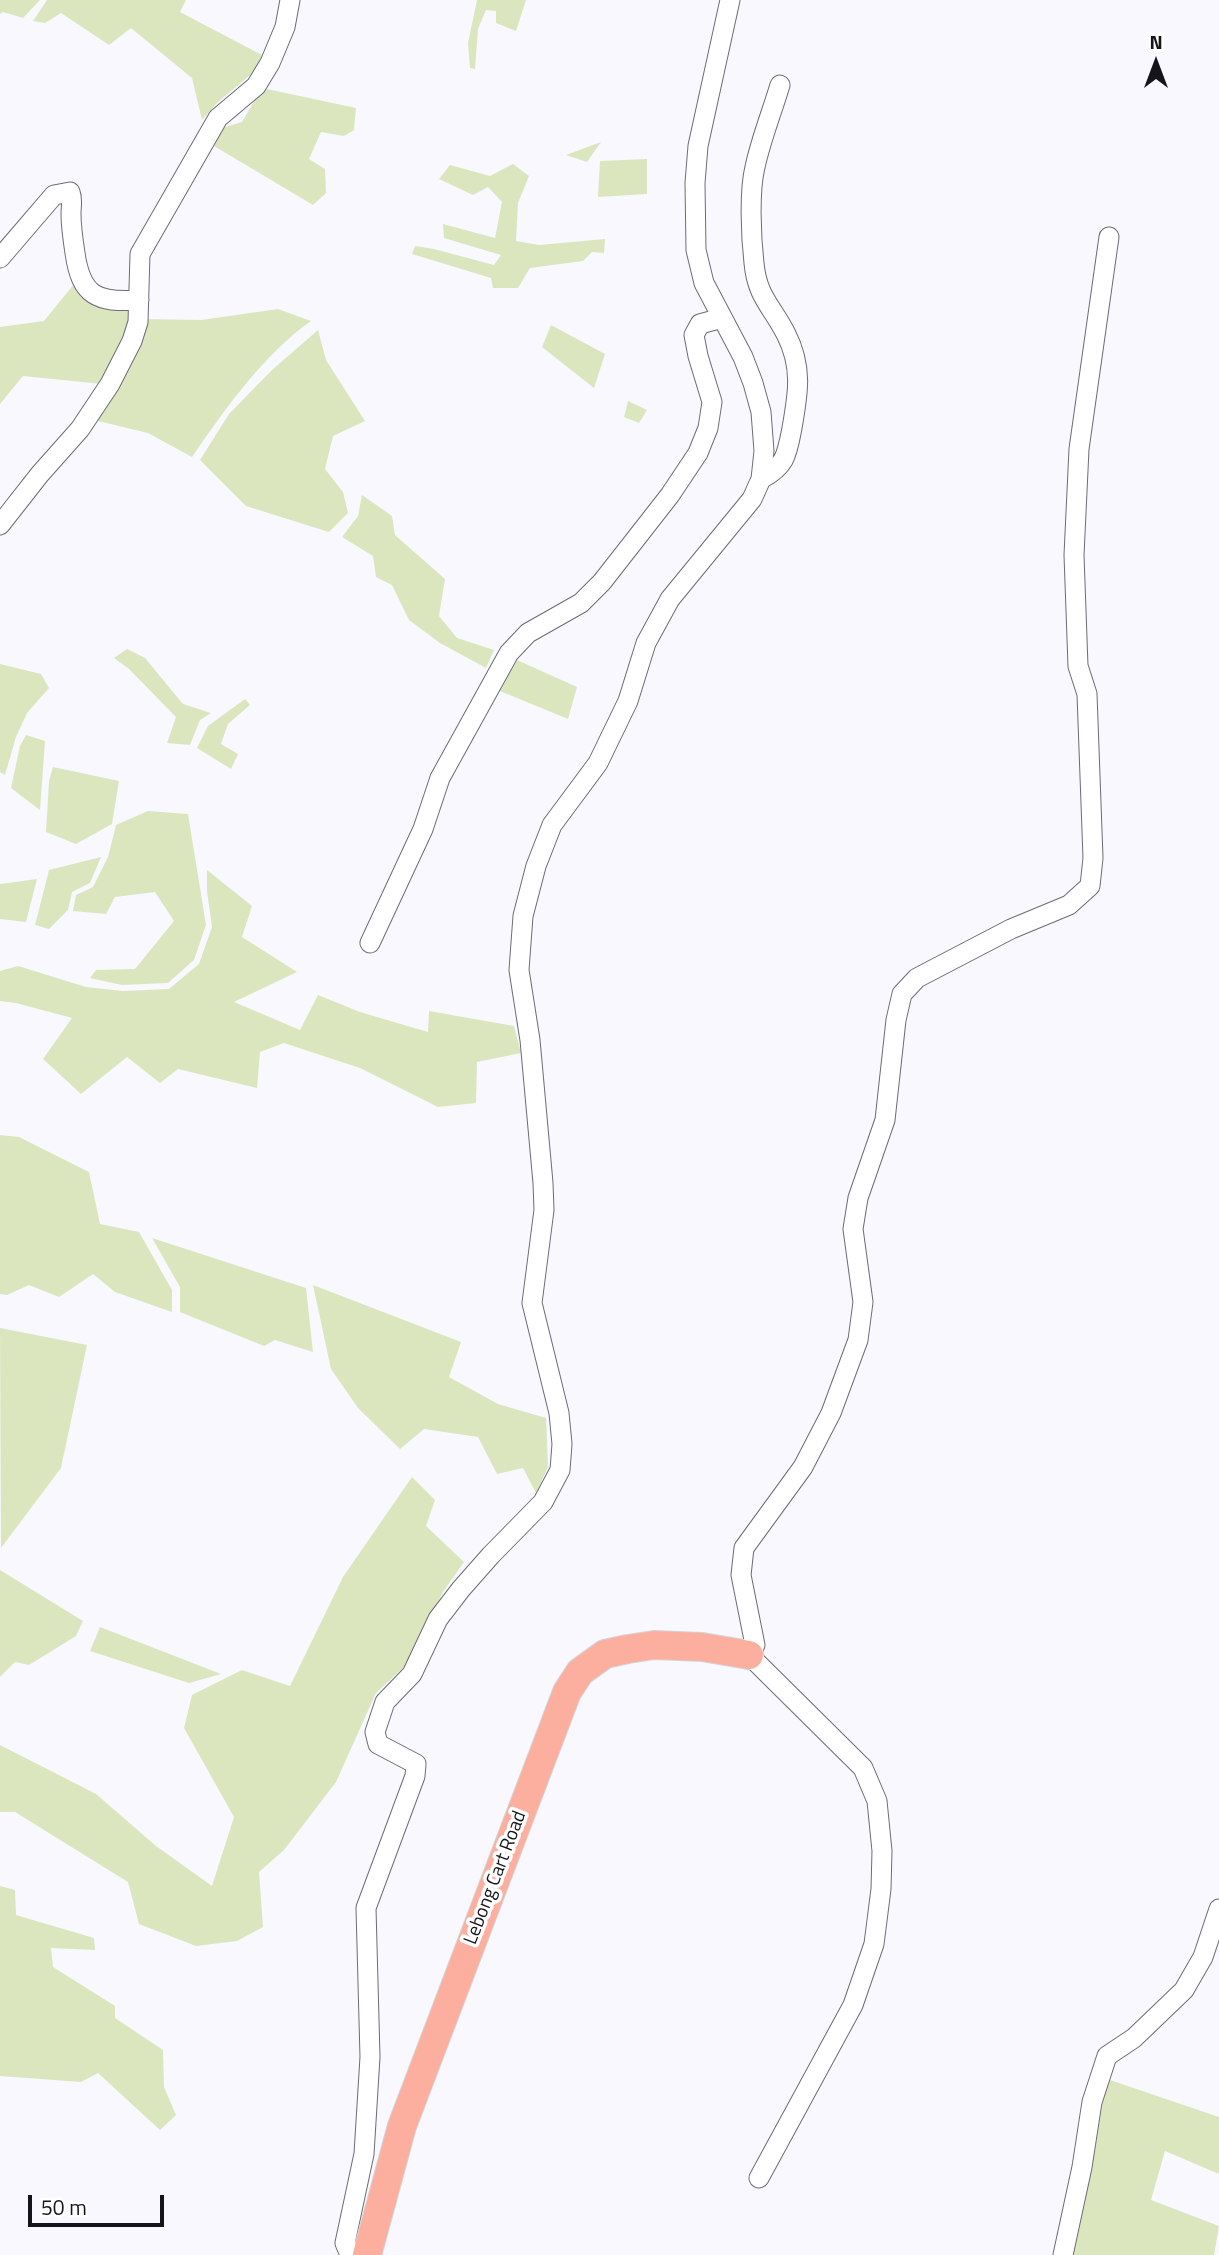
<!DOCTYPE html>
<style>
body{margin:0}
#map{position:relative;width:1219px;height:2255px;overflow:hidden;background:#f9f8fe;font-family:"Titillium Web",sans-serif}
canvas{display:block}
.north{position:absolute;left:1121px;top:28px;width:70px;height:70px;-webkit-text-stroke:5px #fff;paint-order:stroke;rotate:0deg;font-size:19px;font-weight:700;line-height:28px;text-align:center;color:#151419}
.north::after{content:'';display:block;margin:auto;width:24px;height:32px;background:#151419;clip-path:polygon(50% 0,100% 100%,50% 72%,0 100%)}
.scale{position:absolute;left:28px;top:2195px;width:136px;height:32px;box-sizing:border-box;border:4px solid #151419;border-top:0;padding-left:9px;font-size:21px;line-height:24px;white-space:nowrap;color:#151419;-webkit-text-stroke:5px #fff;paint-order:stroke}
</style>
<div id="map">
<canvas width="1219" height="2255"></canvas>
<div class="north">N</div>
<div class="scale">50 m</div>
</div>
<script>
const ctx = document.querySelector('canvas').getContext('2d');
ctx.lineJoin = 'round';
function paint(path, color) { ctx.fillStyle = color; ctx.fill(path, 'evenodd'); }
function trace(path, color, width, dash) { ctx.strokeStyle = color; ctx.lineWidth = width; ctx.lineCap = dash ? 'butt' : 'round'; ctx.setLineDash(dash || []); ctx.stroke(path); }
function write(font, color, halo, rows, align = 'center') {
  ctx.font = font + ' "Titillium Web",sans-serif'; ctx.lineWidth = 7; ctx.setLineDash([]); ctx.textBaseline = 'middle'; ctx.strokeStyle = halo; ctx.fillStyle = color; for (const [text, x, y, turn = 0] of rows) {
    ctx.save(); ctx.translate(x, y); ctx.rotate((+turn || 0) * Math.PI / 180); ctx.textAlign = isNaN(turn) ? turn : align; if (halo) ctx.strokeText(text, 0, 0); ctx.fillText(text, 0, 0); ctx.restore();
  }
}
paint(new Path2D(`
 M0 0H40L23 18 3 12 0 14Z
 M47 0H186L180 12 262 55 256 70 218 102 202 120 192 78 131 28 109 45 61 13 45 23 33 21Z
 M477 0H526L516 31 496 23V11L486 10 478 29 475 69 470 68 468 43Z
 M262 88 356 108 354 130 344 136 321 132 309 159 325 169 326 193 313 205 209 143 222 128 242 122Z
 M601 142 587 162 566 155Z
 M647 159V194L598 197 600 161Z
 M513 164 529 176 518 203 516 241 539 245 605 239 604 253 592 252 583 261 530 268 518 288H493L491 278 412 254 415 246 434 249 494 265 501 255 444 238 443 224 495 238 502 202 488 187 473 195 439 179 450 165 490 176Z
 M75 283 132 309 131 326 102 384 23 376 0 404V327L44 321Z
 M278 309 311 321C264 354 225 409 192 457L148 433 94 420 144 319 201 320Z
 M551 325 605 354 594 388 542 347Z
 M318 330 326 360 365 421 333 436 325 469 343 492 348 513 329 532 246 506 200 460 229 414 272 370Z
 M628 401 647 410 639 423 624 417Z
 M362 495 392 516 395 535 445 579 439 616 457 638 494 650 486 668 440 643 409 620 392 585 376 577 373 556 342 537 358 516Z
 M127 649 145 658 183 704 211 713 200 720 190 745 167 743 176 717 129 669 114 658Z
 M517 660 577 687 568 719 500 691Z
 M0 664 41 674 49 688 27 713 16 737 5 775 0 772Z
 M245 699 250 705 228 724 221 744 238 754 231 769 197 748 208 726Z
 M26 735 45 741 40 810 11 788 20 746Z
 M53 767 119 781 112 824 76 844 46 832 49 781Z
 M148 811 188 814 206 925 194 960 168 983 122 985 90 978 96 970 135 969 174 921 155 892 115 897 106 914 73 911 76 895 93 887 108 857 116 825Z
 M101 857 90 883 72 892 68 910 49 929 35 925 49 870Z
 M207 870 252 906 242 937 297 972 234 1002 300 1030 318 995 360 1012 428 1032 429 1011 514 1026 521 1053 477 1062 476 1103 438 1107 360 1068 284 1043 260 1052 257 1088 178 1069 160 1083 127 1057 81 1094 43 1059 72 1018 16 1003 0 1001V971L18 966 86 987 123 991 169 989 199 964 212 927 207 891Z
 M37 879 26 922 0 919V884Z
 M0 1135 19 1137 89 1172 100 1224 139 1232 172 1290V1312L115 1292 93 1274 59 1297 29 1285 7 1295 0 1294Z
 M152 1238 306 1288 313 1352 275 1340 264 1346 180 1312V1287Z
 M313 1285 461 1342 449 1377 498 1404 546 1418 548 1467 536 1493 523 1468 497 1474 478 1437 424 1429 400 1449 358 1408 331 1369Z
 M0 1328 87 1345 61 1468 1 1548Z
 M412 1477 435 1500 426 1526 464 1562 443 1592 406 1665 376 1693 336 1782 284 1850 259 1872 263 1927 237 1941 196 1946 139 1924 128 1882 15 1812H0V1745L96 1794 156 1846 212 1886 234 1817 184 1728 192 1695 242 1670 290 1686 343 1577Z
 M0 1570 83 1621 76 1636 29 1665 15 1662 0 1677Z
 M100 1627 221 1674 189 1683 90 1651Z
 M0 1886 15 1890 16 1915 94 1938 95 1950 51 1948 53 1967 115 2006V2018L163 2050 164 2087 176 2115 160 2130 98 2073 81 2082 0 2076Z
 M1107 2079 1219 2117V2174L1165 2151 1151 2200 1219 2226 1214 2255H1072Z`), '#dbe6be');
const minor = new Path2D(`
 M0 258 54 195 70 192C73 200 71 205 71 214 71 227 73 240 75 253 81 296 97 303 139 300
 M761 479C786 466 787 454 792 428 798 394 803 367 786 334 772 306 757 297 754 263 751 237 749 191 755 167 761 139 772 112 780 85
 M0 525 40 474 80 429 110 384 132 341 138 322 140 254 218 118 256 86 270 63 285 27 290 0
 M370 943 423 829 440 778 509 653 528 633 581 603 602 582 670 495 698 453 708 428 712 402 698 356 694 335 700 324 722 318
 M759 2178 853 2005 874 1944 881 1889 882 1851 877 1801 863 1768 749 1655 755 1645 741 1575 744 1548 803 1467 831 1413 858 1340 863 1302 853 1229 858 1198 885 1120 896 1020 902 994 917 978 1011 929 1069 905 1090 886 1093 858 1087 694 1078 666 1074 555 1079 449 1109 237
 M350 2255 345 2243 364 2154 370 2057 366 1908 415 1776 416 1764 378 1744 375 1732 385 1702 412 1674 438 1619 461 1589 491 1555 543 1502 560 1470 562 1444 559 1413 532 1303 544 1210 543 1183 530 1040 519 970 523 916 536 866 552 825 598 763 628 701 646 643 670 599 752 499 761 479 764 451 761 412 753 383 743 357 704 283 696 250 695 183 698 146 730 0
 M1063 2255 1082 2167 1092 2102 1107 2056 1134 2038 1184 1990 1203 1957 1219 1909`);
const highway = new Path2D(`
 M367 2255 402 2126 567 1692 580 1672 605 1654 628 1649 654 1645 702 1647 749 1655`);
trace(minor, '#6d6b77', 21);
trace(highway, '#d5d5d6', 30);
trace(minor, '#fff', 19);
trace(highway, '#fcaf9e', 28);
write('19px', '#151419', '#fff', [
 ["Lebong Cart Road",496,1878,-69]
]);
</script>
